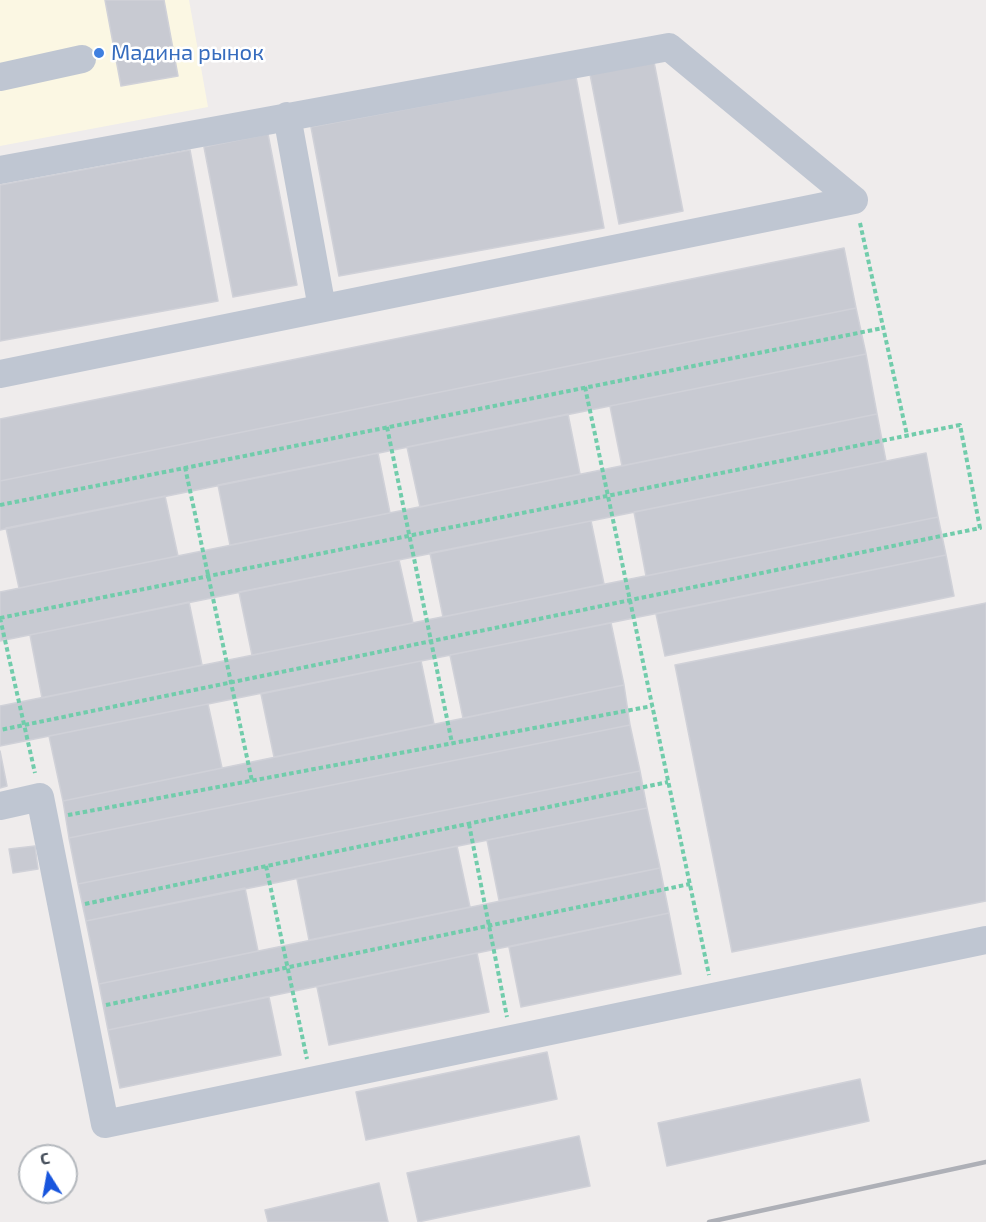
<!DOCTYPE html>
<meta charset="utf-8">
<style>
body{margin:0}
#map{position:relative;width:986px;height:1222px;overflow:hidden;background:#efecec;font-family:"Exo 2",sans-serif}
canvas{display:block}
.north{position:absolute;left:18px;top:1144px;width:60px;height:60px;box-sizing:border-box;background:#fff;border:2px solid #b4b8bd;border-radius:50%;rotate:349deg;font-size:16px;font-weight:700;line-height:24px;text-align:center;color:#444d59}
.north::after{content:'';display:block;margin:auto;width:21px;height:27px;background:#1855dd;clip-path:polygon(50% 0,100% 100%,50% 72%,0 100%)}
</style>
<div id="map">
<canvas width="986" height="1222"></canvas>
<div class="north">С</div>
</div>
<script>
const ctx = document.querySelector('canvas').getContext('2d');
ctx.lineJoin = 'round';
function paint(path, color) { ctx.fillStyle = color; ctx.fill(path, 'evenodd'); }
function trace(path, color, width, dash) { ctx.strokeStyle = color; ctx.lineWidth = width; ctx.lineCap = dash ? 'butt' : 'round'; ctx.setLineDash(dash || []); ctx.stroke(path); }
function write(font, color, halo, rows, align = 'center') {
  ctx.font = font + ' "Exo 2",sans-serif'; ctx.lineWidth = 5; ctx.setLineDash([]); ctx.textBaseline = 'middle'; ctx.strokeStyle = halo; ctx.fillStyle = color; for (const [text, x, y, turn = 0] of rows) {
    ctx.save(); ctx.translate(x, y); ctx.rotate((+turn || 0) * Math.PI / 180); ctx.textAlign = isNaN(turn) ? turn : align; if (halo) ctx.strokeText(text, 0, 0); ctx.fillText(text, 0, 0); ctx.restore();
  }
}
paint(new Path2D(`
 M0 0H189L208 107 0 146Z`), '#fbf7e3');
const building = new Path2D(`
 M105 0H164L178 76 121 86Z
 M654 62 683 211 619 224 590 74Z
 M576 77 604 228 339 276 311 127Z
 M268 134 297 285 233 297 204 147Z
 M190 150 218 301 0 341V185Z
 M844 248 856 308 0 481V419Z
 M856 308 866 354 0 530V481Z
 M866 354 877 414 622 466 610 406Z
 M568 414 580 474 420 507 407 447Z
 M877 414 886 461 0 641V592Z
 M378 453 390 513 230 545 218 485Z
 M926 453 938 517 646 576 634 512Z
 M165 496 178 556 19 588 6 528Z
 M938 517 946 555 0 746V706Z
 M591 521 604 584 443 617 430 553Z
 M946 555 954 596 665 656 656 614Z
 M399 560 413 623 252 655 239 592Z
 M189 602 202 665 42 698 30 635Z
 M986 603V901L732 952 675 665Z
 M611 623 624 685 463 718 450 655Z
 M421 661 434 724 274 757 261 694Z
 M624 685 630 725 69 838 63 801Z
 M208 704 222 768 63 801 49 736Z
 M630 725 640 771 78 884 69 838Z
 M0 751 7 786 0 788Z
 M640 771 647 808 86 921 78 884Z
 M647 808 660 868 499 900 487 840Z
 M35 846 38 869 13 873 9 849Z
 M457 846 470 907 309 940 297 879Z
 M660 868 669 913 108 1030 99 984Z
 M245 888 258 951 99 984 86 921Z
 M669 913 681 974 521 1007 509 947Z
 M477 953 489 1012 329 1045 317 987Z
 M269 997 281 1055 120 1088 108 1030Z
 M547 1052 557 1099 366 1140 356 1092Z
 M860 1079 869 1121 667 1166 658 1123Z
 M579 1136 590 1186 418 1222 407 1173Z
 M379 1183 388 1222H268L265 1210Z`);
paint(building, '#c8cad2');
trace(building, '#d0d1d8', 1.5);
trace(new Path2D(`
 M860 223 907 435
 M585 387 709 975
 M387 427 452 743
 M185 467 252 781
 M0 505 883 328
 M0 618 960 425 980 528 0 730
 M0 618 35 773
 M68 815 652 706
 M469 824 507 1017
 M266 866 307 1059
 M85 904 668 782
 M106 1005 690 884`), '#71ccab', 4, [4.5, 3]);
trace(new Path2D(`
 M0 77 82 59
 M287 116 322 308
 M0 170 669 47 854 200
 M0 374 854 200
 M0 806 40 797 105 1124 986 940`), '#bfc6d2', 28);
trace(new Path2D(`
 M709 1222 986 1162`), '#aeb0b7', 4.5);
for (const [x, y, r, color] of [
 [99,53,6,"#3f7fe0"]
]) { const dot = new Path2D(); dot.arc(x, y, r, 0, 2 * Math.PI); ctx.fillStyle = color; ctx.fill(dot); trace(dot, '#fff', 2); }
write('22px', '#366cbe', '#fff', [
 ["Мадина рынок",111,53]
], 'left');
</script>
